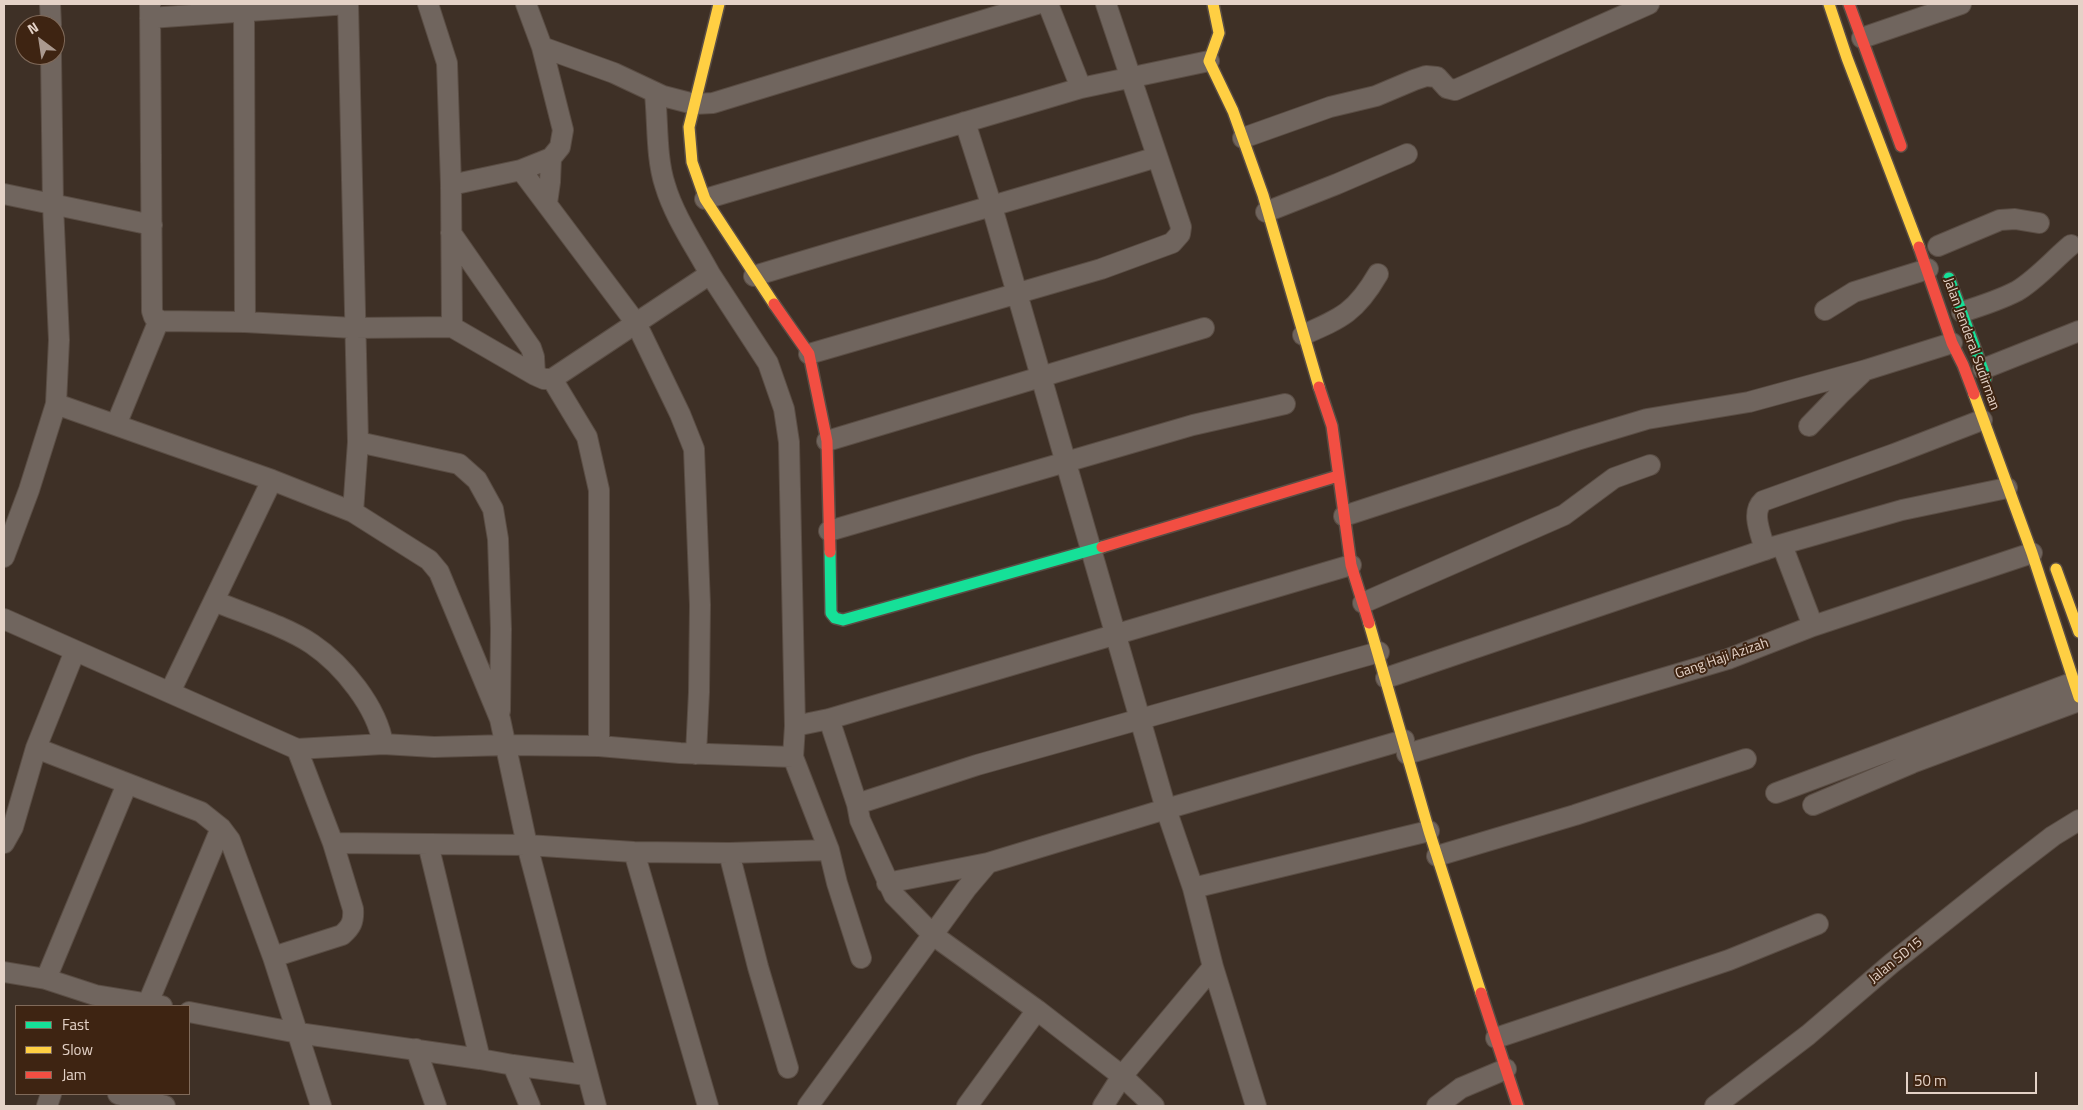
<!DOCTYPE html>
<style>
body{margin:0}
#map{position:relative;width:2083px;height:1110px;overflow:hidden;background:#3e3026;font-family:"Titillium Web",sans-serif}
canvas{display:block}
.frame{position:absolute;inset:0;border:5px solid #e4d2c7;pointer-events:none}
.legend{position:absolute;left:15px;top:1005px;width:175px;height:90px;box-sizing:border-box;background:#3e2412;border:1px solid #806a5a;margin:0;padding:6px 9px;list-style:none;font-size:15px;color:#e4d2c7}
.legend li{display:flex;align-items:center;gap:10px;height:25px}
.legend b{width:25px;border:1px solid #806a5a}
.north{position:absolute;left:15px;top:15px;width:50px;height:50px;box-sizing:border-box;background:#3e2412;border:1px solid #806a5a;border-radius:50%;rotate:329deg;font-size:14px;font-weight:700;line-height:20px;text-align:center;color:#e4d2c7}
.north::after{content:'';display:block;margin:auto;width:18px;height:22px;background:#aa998f;clip-path:polygon(50% 0,100% 100%,50% 72%,0 100%)}
.scale{position:absolute;left:1906px;top:1072px;width:131px;height:22px;box-sizing:border-box;border:2px solid #e4d2c7;border-top:0;padding-left:6px;font-size:15px;line-height:18px;white-space:nowrap;color:#e4d2c7;-webkit-text-stroke:4px #3e2412;paint-order:stroke}
</style>
<div id="map">
<canvas width="2083" height="1110"></canvas>
<div class="frame"></div>
<ul class="legend">
<li><b style="height:6px;background:#16e098"></b>Fast</li>
<li><b style="height:6px;background:#ffcf43"></b>Slow</li>
<li><b style="height:6px;background:#f24e42"></b>Jam</li>
</ul>
<div class="north">N</div>
<div class="scale">50 m</div>
</div>
<script>
const ctx = document.querySelector('canvas').getContext('2d');
ctx.lineJoin = 'round';
function trace(path, color, width, dash) { ctx.strokeStyle = color; ctx.lineWidth = width; ctx.lineCap = dash ? 'butt' : 'round'; ctx.setLineDash(dash || []); ctx.stroke(path); }
function write(font, color, halo, rows, align = 'center') {
  ctx.font = font + ' "Titillium Web",sans-serif'; ctx.lineWidth = 4; ctx.setLineDash([]); ctx.textBaseline = 'middle'; ctx.strokeStyle = halo; ctx.fillStyle = color; for (const [text, x, y, turn = 0] of rows) {
    ctx.save(); ctx.translate(x, y); ctx.rotate((+turn || 0) * Math.PI / 180); ctx.textAlign = isNaN(turn) ? turn : align; if (halo) ctx.strokeText(text, 0, 0); ctx.fillText(text, 0, 0); ctx.restore();
  }
}
const street = new Path2D(`
 M50 4 51 25
 M150 4 152 311 154 317 161 321 245 322 354 328 452 327 535 375 544 379H552L710 274C695 246 674 216 665 185 656 158 658 122 655 94
 M348 4 358 442 353 512
 M428 4 447 63 451 185 452 327
 M1048 4 1081 88
 M244 11 245 322
 M150 18 348 4
 M1862 38 1961 4
 M542 47 614 73 663 96 694 104 713 103 1037 4
 M965 122 992 207 1166 809 1193 888 1213 967 1256 1106
 M1243 138 1330 107 1376 96 1414 80 1426 76 1437 77 1447 88 1455 90 1649 4
 M521 170 636 323 680 414 694 449 700 605 699 692 696 754
 M451 185 521 170 551 158 560 147 563 130 542 47 526 4
 M4 194 152 225
 M705 199 1081 88 1209 61
 M547 203 550 182 551 158
 M1266 212 1337 184 1407 154
 M451 233 531 348 534 357 535 375
 M1938 246 2000 220 2015 219 2039 223
 M710 274 768 363 784 409 789 442 795 726 793 757 829 850 837 883 861 958
 M754 276C888 235 1023 198 1157 157
 M1825 310 1854 292 1928 269
 M1962 312C1981 306 2000 300 2017 291 2037 279 2053 260 2071 245
 M1303 335C1342 318 1356 312 1378 274
 M809 354 1101 269 1172 243 1180 234 1181 227 1106 4
 M1983 369 2079 331
 M552 379 587 437 599 490V746
 M56 404 272 480 353 512 429 560 439 572 500 719 527 845 596 1106
 M116 425 159 320
 M1809 426 1840 394 1862 373
 M827 441 1204 328
 M358 442 459 464 477 480 493 509 498 539 501 629 500 711
 M1344 516 1577 440 1647 419 1749 402 1866 370 1952 343
 M829 531 1193 425 1285 404
 M1782 545 1813 626
 M1765 550C1762 536 1750 513 1763 501L1894 454 1982 420
 M4 557 29 490 56 404 59 340 53 205 51 55
 M214 601C243 613 287 627 312 644 343 665 377 707 383 744
 M1363 603 1564 515 1614 478 1650 465
 M4 619 297 749 383 744 434 747 506 745 599 746 680 753 793 757
 M1386 678 1776 546 1902 510 2007 488
 M170 692 272 480
 M829 719 857 804 860 820 894 895 933 935 1037 1010 1122 1076 1154 1106
 M795 726 829 719 1351 565
 M36 748 201 812 221 828 230 840 273 957 321 1106
 M1407 754 1728 659 1813 626 2032 553
 M1776 793 2074 682
 M857 804 977 765 1379 652
 M1813 805 1912 763 2079 701
 M4 843 13 827 36 748 75 651
 M333 843 527 845 634 852 729 853 829 850
 M428 844 480 1059
 M634 852 708 1106
 M729 853 758 967 788 1068
 M1437 856 1575 815 1746 759
 M887 883 988 863
 M1193 888 1429 831
 M273 957 342 935C351 927 354 922 353 909L333 843 297 749
 M4 972 46 979 95 995 162 1006
 M46 979 127 784
 M148 1003 221 828
 M189 1012 298 1033 480 1059 513 1065 530 1106
 M1496 1038 1729 960 1818 924
 M416 1049 436 1106
 M513 1065 586 1075
 M118 1094 165 1106
 M47 1106 51 1094
 M808 1106 966 889 988 863 1166 809 1404 740
 M967 1106 1037 1010
 M1103 1106 1122 1076 1213 967
 M1437 1106 1461 1088 1506 1069
 M1715 1106 1808 1035 1892 963 1996 880 2053 836 2079 820`);
const fast = new Path2D(`
 M1949 278 1986 378
 M830 552 831 613 835 618 843 620 1102 547`);
const slow = new Path2D(`
 M719 4 689 127 692 162 705 199 774 304
 M1213 4 1219 33 1209 61 1233 111 1263 195 1319 387
 M1829 4 1847 58 1919 247
 M1974 394 2032 553 2079 697
 M2056 569 2079 632
 M1369 623 1429 831 1481 993`);
const jam = new Path2D(`
 M1849 4 1901 146
 M1919 247 1952 343 1963 365 1974 394
 M774 304 809 354 827 441 830 552
 M1319 387 1332 426 1351 565 1369 623
 M1102 547 1338 476
 M1481 993 1518 1106`);
trace(street, '#5a4d44', 22);
trace(fast, '#5a4d44', 14);
trace(slow, '#5a4d44', 14);
trace(jam, '#5a4d44', 14);
trace(street, '#70655e', 20);
trace(fast, '#16e098', 11);
trace(slow, '#ffcf43', 11);
trace(jam, '#f24e42', 11);
write('14px', '#e4d2c7', '#3e2412', [
 ["Jalan Jenderal Sudirman",1971,344,70],
 ["Gang Haji Azizah",1722,659,-19],
 ["Jalan SD15",1896,961,-39]
]);
</script>
